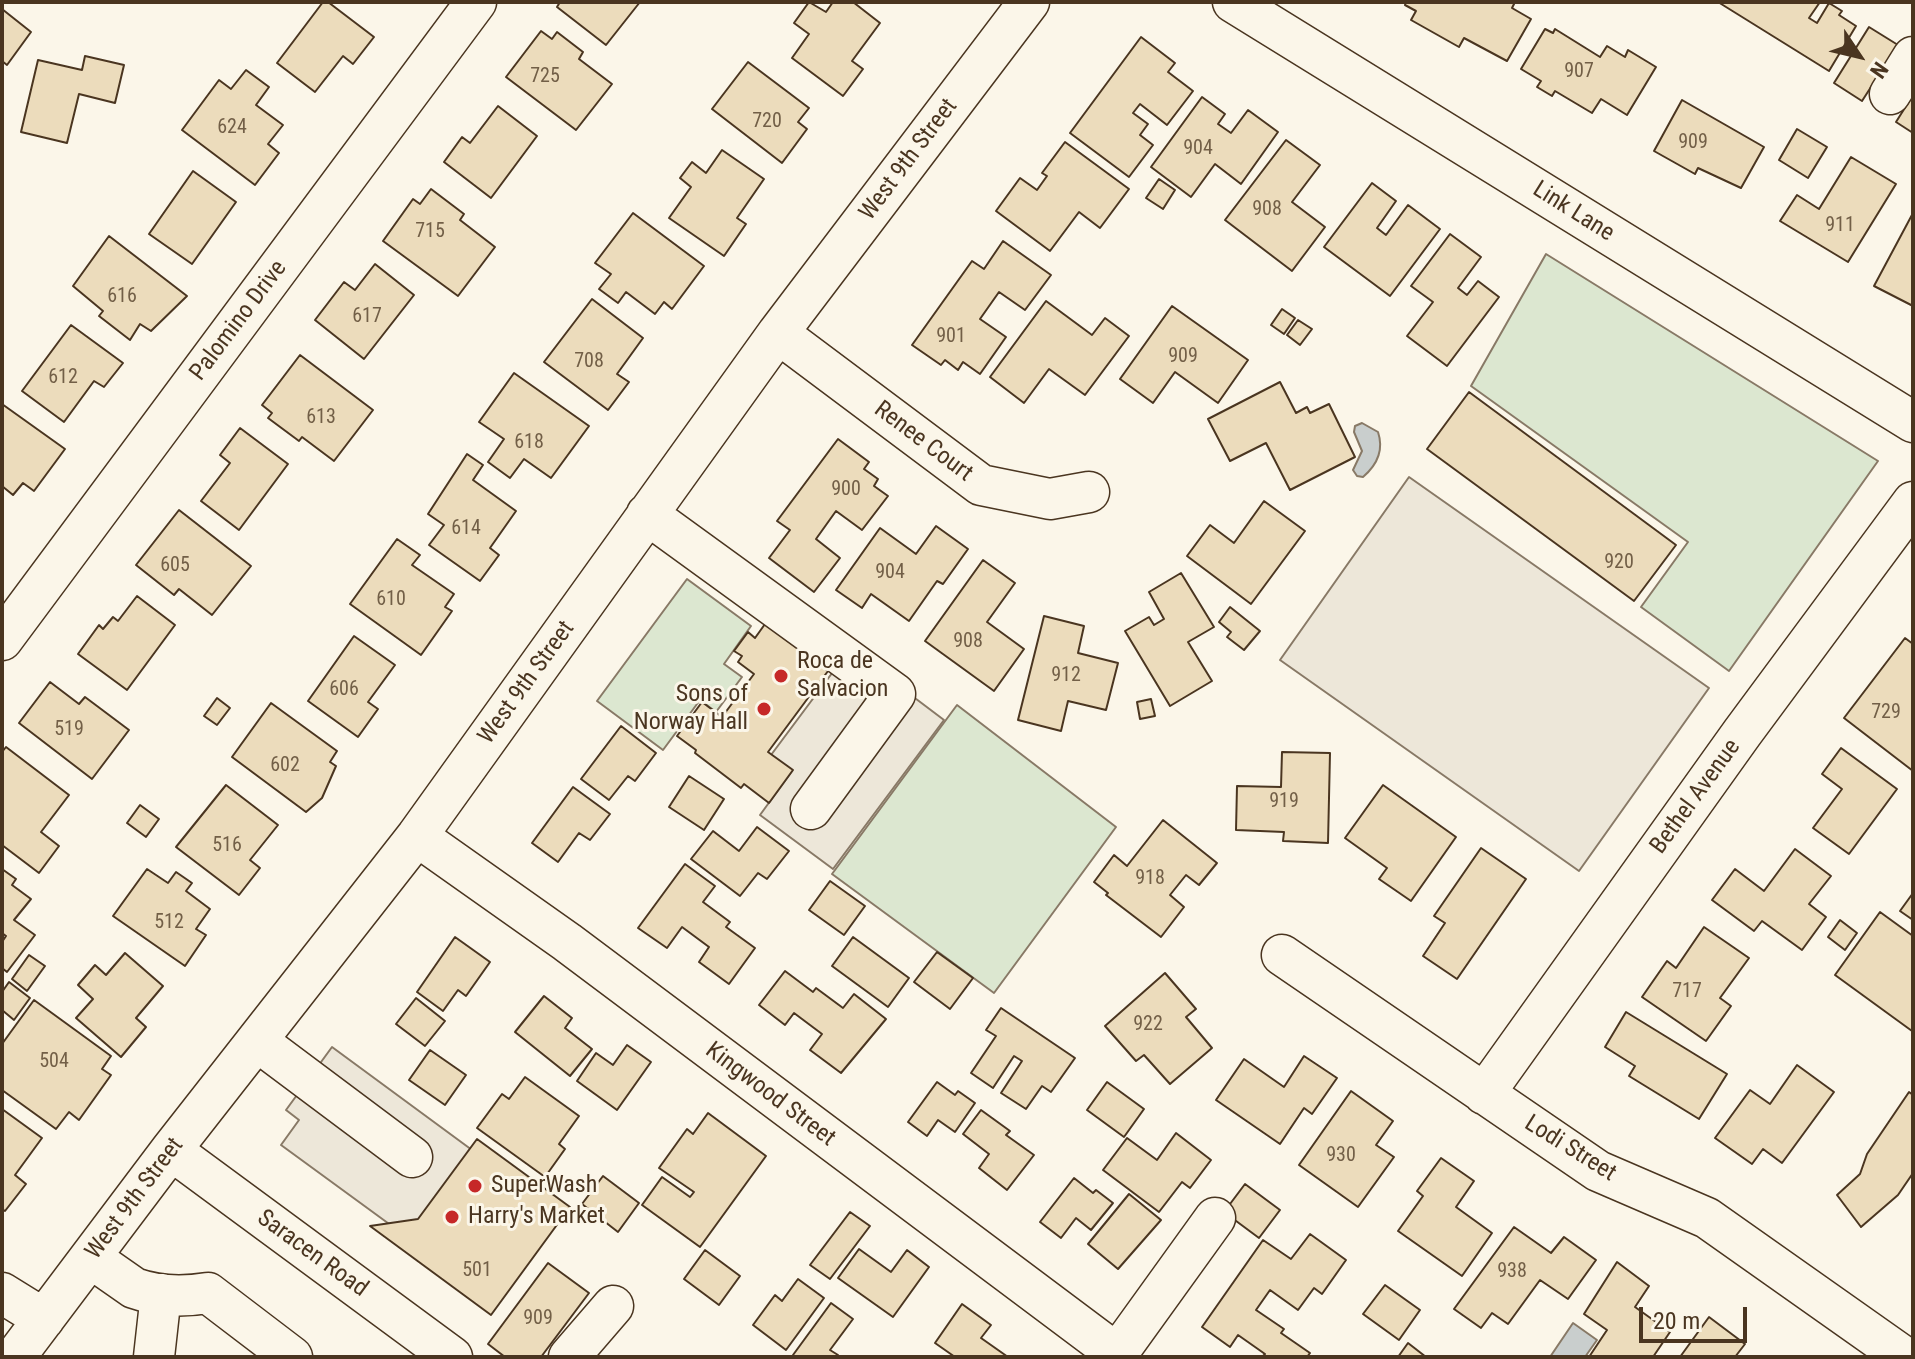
<!DOCTYPE html>
<style>
body{margin:0}
#map{position:relative;width:1915px;height:1359px;overflow:hidden;background:#fbf6e9;font-family:"Roboto Condensed",sans-serif}
canvas{display:block}
.frame{position:absolute;inset:0;border:4px solid #4a3520;pointer-events:none}
.north{position:absolute;left:1819px;top:16px;width:80px;height:80px;-webkit-text-stroke:6px #fbf6e9;paint-order:stroke;rotate:125deg;font-size:22px;font-weight:700;line-height:32px;text-align:center;color:#4a3520}
.north::after{content:'';display:block;margin:auto;width:28px;height:36px;background:#4a3520;clip-path:polygon(50% 0,100% 100%,50% 72%,0 100%)}
.scale{position:absolute;left:1639px;top:1307px;width:108px;height:36px;box-sizing:border-box;border:4px solid #4a3520;border-top:0;padding-left:10px;font-size:24px;line-height:28px;white-space:nowrap;color:#4a3520;-webkit-text-stroke:6px #fbf6e9;paint-order:stroke}
</style>
<div id="map">
<canvas width="1915" height="1359"></canvas>
<div class="frame"></div>
<div class="north">N</div>
<div class="scale">20 m</div>
</div>
<script>
const ctx = document.querySelector('canvas').getContext('2d');
ctx.lineJoin = 'round';
function paint(path, color) { ctx.fillStyle = color; ctx.fill(path, 'evenodd'); }
function trace(path, color, width, dash) { ctx.strokeStyle = color; ctx.lineWidth = width; ctx.lineCap = dash ? 'butt' : 'round'; ctx.setLineDash(dash || []); ctx.stroke(path); }
function write(font, color, halo, rows, align = 'center') {
  ctx.font = font + ' "Roboto Condensed",sans-serif'; ctx.lineWidth = 6; ctx.setLineDash([]); ctx.textBaseline = 'middle'; ctx.strokeStyle = halo; ctx.fillStyle = color; for (const [text, x, y, turn = 0] of rows) {
    ctx.save(); ctx.translate(x, y); ctx.rotate((+turn || 0) * Math.PI / 180); ctx.textAlign = isNaN(turn) ? turn : align; if (halo) ctx.strokeText(text, 0, 0); ctx.fillText(text, 0, 0); ctx.restore();
  }
}
const green = new Path2D(`
 M1546 254 1878 461 1729 671 1641 607 1688 542 1471 386Z
 M687 579 751 626 724 664 742 677 716 712 700 700 663 750 597 701Z
 M957 705 1116 827 994 993 832 874Z`);
paint(green, '#dce7d0');
trace(green, '#887966', 2);
const parking = new Path2D(`
 M1409 477 1709 688 1579 871 1280 660Z
 M850 649 944 720 833 869 760 815 792 771 771 755Z
 M332 1047 472 1150 415 1227 396 1229 281 1145 299 1120 286 1110Z`);
paint(parking, '#ede7d9');
trace(parking, '#887966', 2);
const water = new Path2D(`
 M1362 423 1378 432C1384 450 1377 465 1363 477L1357 476 1353 470 1362 451 1354 432 1355 426Z
 M1573 1323 1597 1340 1585 1357H1550Z`);
paint(water, '#c9cecd');
trace(water, '#887966', 2);
const building = new Path2D(`
 M323 2H328L374 37 353 64 343 56 315 92 277 63Z
 M560 2H640L606 45 557 7Z
 M809 2 826 12 833 2H853L880 23 852 61 863 69 843 96 792 58 809 34 794 23Z
 M1406 2H1515L1512 8 1531 19 1507 61 1464 38 1459 47 1411 20 1416 11 1405 5Z
 M1718 2H1820L1809 18 1817 23 1829 3 1842 11 1839 15 1856 26 1829 71Z
 M2 9 31 32 7 65 2 61Z
 M1869 27 1898 45 1862 101 1834 83Z
 M1545 29 1553 33 1555 29 1600 57 1607 46 1625 57 1628 50 1656 67 1627 115 1601 99 1592 113 1555 91 1552 96 1537 87 1541 81 1521 69Z
 M541 31 552 39 557 32 583 52 579 59 612 84 576 130 506 77Z
 M1141 37 1175 63 1168 72 1193 91 1167 125 1140 104 1133 113 1148 124 1140 135 1153 145 1129 177 1070 133Z
 M85 56 124 65 115 103 79 94 67 143 21 132 38 60 82 70Z
 M748 62 809 108 798 122 807 129 782 163 712 109Z
 M246 70 269 87 256 105 283 125 268 144 279 153 255 185 182 130 219 80 231 89Z
 M1913 95V133L1896 122Z
 M1202 97 1225 114 1218 124 1231 133 1248 110 1278 132 1241 184 1215 164 1191 197 1151 167Z
 M1682 100 1764 147 1741 188 1698 168 1695 174 1654 151Z
 M498 106 537 136 491 198 444 162 462 137 470 143Z
 M1797 129 1827 147 1808 178 1779 160Z
 M1286 140 1320 165 1292 202 1325 227 1292 271 1225 220Z
 M1065 142 1129 189 1100 228 1079 212 1050 251 996 211 1020 178 1037 190 1047 176 1042 173Z
 M722 150 764 179 737 218 746 224 724 256 669 218 691 187 680 178 692 162 706 173Z
 M1851 157 1896 184 1848 262 1780 221 1797 195 1819 209Z
 M193 171 236 202 192 264 149 234Z
 M1159 179 1175 190 1163 209 1146 198Z
 M1372 183 1396 201 1377 228 1386 235 1408 205 1440 229 1390 296 1324 247Z
 M431 189 464 214 460 220 495 247 458 296 383 241 413 199 420 204Z
 M633 213 704 266 672 309 664 302 655 314 626 292 618 303 599 289 611 274 595 263Z
 M1913 213V306L1874 286Z
 M1450 234 1481 257 1458 288 1467 295 1478 281 1499 297 1447 366 1407 336 1433 302 1411 286Z
 M109 236 187 296 151 331 140 324 130 340 99 316 103 311 73 286Z
 M1003 241 1051 275 1025 310 999 292 980 319 1006 337 980 374 963 362 958 370 945 360 941 365 912 345 972 261 984 269Z
 M375 264 414 295 364 359 315 320 344 282 355 290Z
 M592 299 643 338 617 374 629 382 608 410 544 362Z
 M1046 301 1092 335 1105 318 1129 336 1085 395 1049 369 1024 403 990 377Z
 M1172 306 1248 360 1218 403 1175 372 1153 403 1120 379Z
 M1282 309 1295 318 1284 334 1271 325Z
 M1298 320 1312 329 1300 345 1287 335Z
 M71 325 123 363 104 387 94 381 64 422 22 391Z
 M300 355 373 410 334 461 302 437 299 441 268 418 272 413 262 405Z
 M514 373 589 426 551 478 524 459 510 478 488 462 504 439 479 422Z
 M1280 382 1296 413 1307 407 1310 413 1329 404 1355 457 1290 490 1266 443 1230 461 1208 419Z
 M1469 392 1676 545 1634 601 1427 449Z
 M2 404 65 449 34 491 23 483 13 495 2 486Z
 M240 428 288 464 239 530 201 501 230 463 220 455Z
 M838 439 869 462 864 469 878 479 874 486 888 496 862 530 836 511 816 539 840 558 814 592 769 558 790 530 777 521Z
 M467 454 483 465 473 480 516 511 490 548 499 555 480 581 429 545 444 525 428 514Z
 M1264 501 1305 531 1251 604 1187 556 1210 525 1234 543Z
 M179 510 251 566 212 615 179 589 174 595 136 565Z
 M936 526 968 549 943 584 937 581 909 621 871 594 862 608 836 590 880 528 916 554Z
 M397 539 420 555 412 565 454 594 445 607 452 611 421 655 350 604Z
 M983 560 1015 583 987 622 1024 649 994 691 925 641Z
 M1181 573 1214 627 1188 642 1212 681 1170 706 1125 631 1149 617 1154 625 1164 619 1149 592Z
 M137 596 175 625 127 690 78 654 99 625 103 629 113 617 118 621Z
 M1230 607 1260 631 1244 650 1227 637 1231 632 1219 622Z
 M1044 616 1084 626 1078 653 1118 663 1106 710 1068 701 1061 731 1018 720Z
 M765 624 828 671 768 752 793 770 769 803 744 784 741 788 695 753 696 750 677 736 702 702 722 717 754 674 738 662 742 656 734 651 748 632 755 638Z
 M354 636 395 665 368 702 378 709 358 737 308 701Z
 M1905 638 1913 644V771L1844 718Z
 M50 682 79 704 85 697 129 730 92 779 19 723Z
 M217 698 230 708 217 725 204 716Z
 M1151 699 1155 716 1140 719 1137 702Z
 M271 703 337 751 330 762 336 766 322 798 306 812 232 757Z
 M621 726 656 753 635 781 628 776 609 800 581 779Z
 M6 747 69 795 41 832 59 846 39 873 2 845V752Z
 M1841 748 1897 789 1849 854 1813 828 1842 789 1822 774Z
 M1282 752 1330 753 1328 843 1283 841 1284 832 1236 830 1237 786 1281 787Z
 M689 776 724 799 704 830 669 807Z
 M226 785 278 825 250 860 260 868 239 895 176 847Z
 M1383 785 1456 837 1411 901 1379 879 1387 868 1345 838Z
 M573 787 610 814 590 840 579 833 558 862 532 843Z
 M140 805 159 819 146 837 127 823Z
 M1163 820 1217 863 1199 885 1186 875 1170 895 1184 907 1161 937 1106 895 1108 893 1094 882 1114 855 1127 866Z
 M757 827 789 851 767 879 758 873 740 896 691 859 713 831 739 851Z
 M1481 848 1526 879 1457 979 1423 956 1445 923 1434 916Z
 M1795 849 1831 876 1809 904 1826 917 1802 950 1762 921 1754 931 1712 900 1735 869 1764 891Z
 M685 864 715 886 703 902 730 922 726 927 755 948 729 984 699 962 709 947 682 927 667 948 638 928Z
 M2 869 16 879 12 885 31 899 14 920 35 935 7 972 2 968V942L6 936 2 933Z
 M147 869 168 883 176 872 192 883 186 891 210 909 196 929 206 935 185 966 113 916Z
 M830 881 865 906 844 935 809 910Z
 M1913 893V920L1900 911Z
 M1880 912 1913 936 1912 1031 1835 975Z
 M1840 920 1857 933 1845 950 1828 937Z
 M1704 927 1749 958 1720 998 1731 1006 1706 1041 1642 997 1667 961 1676 968Z
 M455 937 490 962 466 996 458 990 443 1011 417 992Z
 M853 937 909 978 888 1007 832 966Z
 M937 952 973 978 950 1009 914 982Z
 M125 953 163 986 136 1018 146 1027 121 1057 76 1018 93 999 78 985 95 965 106 975Z
 M29 955 45 966 27 991 12 979Z
 M785 971 813 992 816 988 843 1008 854 994 886 1019 841 1073 810 1050 822 1034 794 1013 785 1025 759 1005Z
 M1165 973 1196 1009 1186 1017 1212 1048 1170 1084 1144 1055 1136 1061 1105 1026Z
 M9 982 30 998 14 1020 2 1010V992Z
 M544 996 572 1018 565 1028 592 1049 570 1076 515 1032Z
 M416 998 445 1021 425 1046 396 1024Z
 M34 1000 111 1056 102 1069 111 1075 79 1120 69 1112 56 1129 2 1090V1044Z
 M1001 1008 1075 1058 1051 1092 1042 1086 1026 1109 1001 1093 1022 1061 1014 1056 993 1088 971 1073 996 1036 986 1030Z
 M1626 1012 1727 1074 1699 1119 1629 1076 1635 1066 1605 1047Z
 M627 1045 651 1062 617 1110 577 1081 596 1053 613 1065Z
 M430 1050 466 1075 445 1105 409 1080Z
 M1304 1056 1337 1078 1312 1114 1304 1108 1280 1144 1216 1100 1244 1059 1284 1087Z
 M1797 1065 1834 1092 1782 1163 1763 1149 1752 1164 1715 1138 1750 1090 1770 1104Z
 M525 1077 579 1116 559 1144 565 1149 545 1177 477 1128 502 1094 509 1099Z
 M937 1082 955 1095 958 1091 975 1103 955 1132 938 1120 927 1136 908 1122Z
 M1107 1082 1144 1109 1124 1137 1087 1110Z
 M1351 1091 1393 1121 1376 1145 1394 1157 1358 1207 1299 1165Z
 M1909 1092 1913 1095V1173L1898 1195 1861 1227 1837 1195 1860 1174 1867 1154Z
 M2 1109 42 1138 15 1175 26 1184 5 1211 2 1209Z
 M981 1110 1010 1131 1006 1135 1034 1155 1007 1190 979 1168 989 1154 963 1134Z
 M708 1113 766 1156 700 1247 642 1205 662 1177 690 1197 694 1192 659 1168 687 1129 693 1134Z
 M1176 1133 1211 1160 1190 1188 1182 1182 1159 1212 1103 1170 1127 1138 1157 1160Z
 M477 1139 570 1207 491 1315 370 1226 418 1219Z
 M1441 1158 1474 1181 1456 1207 1492 1233 1462 1276 1398 1231 1423 1196 1417 1191Z
 M603 1176 639 1203 618 1232 582 1204Z
 M1074 1178 1093 1193 1096 1190 1113 1203 1091 1230 1076 1218 1061 1238 1040 1222Z
 M1245 1184 1280 1210 1259 1238 1224 1212Z
 M1129 1194 1161 1220 1118 1269 1088 1244Z
 M850 1212 870 1226 830 1279 810 1265Z
 M1514 1227 1551 1253 1564 1237 1596 1260 1568 1299 1540 1280 1508 1324 1492 1313 1481 1328 1454 1309Z
 M1310 1234 1346 1260 1322 1294 1314 1288 1298 1310 1270 1290 1256 1310 1284 1329 1281 1333 1310 1353 1307 1357H1262L1265 1354 1238 1335 1230 1347 1202 1327 1263 1240 1291 1259Z
 M859 1249 891 1272 907 1250 929 1267 893 1317 838 1278Z
 M705 1250 740 1276 719 1305 684 1279Z
 M1617 1262 1649 1286 1635 1307 1670 1332 1653 1357H1589L1607 1330 1584 1314Z
 M548 1263 589 1293 541 1357H505L488 1344Z
 M798 1279 824 1298 786 1350 753 1325 775 1295 782 1301Z
 M1385 1285 1420 1310 1399 1340 1363 1314Z
 M831 1303 853 1319 830 1350 838 1355 836 1357H796L793 1355Z
 M962 1304 991 1325 981 1338 1008 1357H955L935 1343Z
 M1709 1317 1745 1344 1735 1357H1680Z
 M1408 1343 1426 1357H1398Z`);
paint(building, '#ecdcbc');
trace(building, '#4a3520', 2);
const minor = new Path2D(`
 M1233 2 1913 422
 M1890 94 1913 57
 M778 333 981 485 1050 499 1089 492
 M647 514 895 694 811 809
 M2 640 476 2
 M417 836 567 942 1121 1357
 M1282 955 1598 1171 1707 1218 1904 1357
 M257 1041 412 1157
 M1484 1094 1742 733 1913 502
 M171 1150 452 1357
 M91 1258 134 1288C159 1297 183 1297 208 1293L292 1357
 M2 1293 44 1319
 M1117 1354 1215 1218
 M15 1357 171 1150 417 836 778 333 1029 2
 M154 1357 161 1294
 M569 1357 613 1306`);
trace(minor, '#4a3520', 43);
trace(minor, '#fbf6e9', 40);
for (const [x, y, r, color] of [
 [781,676,8,"#c62828"],
 [764,709,8,"#c62828"],
 [475,1186,8,"#c62828"],
 [452,1217,8,"#c62828"]
]) { const dot = new Path2D(); dot.arc(x, y, r, 0, 2 * Math.PI); ctx.fillStyle = color; ctx.fill(dot); trace(dot, '#fbf6e9', 3); }
write('20px', '#725f47', null, [
 ["907",1579,72],
 ["725",545,77],
 ["720",767,122],
 ["624",232,128],
 ["909",1693,143],
 ["904",1198,149],
 ["908",1267,210],
 ["911",1840,226],
 ["715",430,232],
 ["616",122,297],
 ["617",367,317],
 ["901",951,337],
 ["909",1183,357],
 ["708",589,362],
 ["612",63,378],
 ["613",321,418],
 ["618",529,443],
 ["900",846,490],
 ["614",466,529],
 ["920",1619,563],
 ["605",175,566],
 ["904",890,573],
 ["610",391,600],
 ["908",968,642],
 ["912",1066,676],
 ["606",344,690],
 ["729",1886,713],
 ["519",69,730],
 ["602",285,766],
 ["919",1284,802],
 ["516",227,846],
 ["918",1150,879],
 ["512",169,923],
 ["717",1687,992],
 ["922",1148,1025],
 ["504",54,1062],
 ["930",1341,1156],
 ["501",477,1271],
 ["938",1512,1272],
 ["909",538,1319]
]);
write('24px', '#4a3520', '#fbf6e9', [
 ["West 9th Street",909,160,-53],
 ["Link Lane",1573,212,32],
 ["Palomino Drive",239,321,-53],
 ["Renee Court",923,442,37],
 ["West 9th Street",527,683,-54],
 ["Bethel Avenue",1696,797,-54],
 ["Kingwood Street",770,1095,37],
 ["Lodi Street",1570,1149,32],
 ["West 9th Street",135,1199,-53],
 ["Saracen Road",312,1254,36]
]);
write('24px', '#4a3520', '#fbf6e9', [
 ["Roca de",797,662],
 ["Salvacion",797,690],
 ["Sons of",748,695,"right"],
 ["Norway Hall",748,723,"right"],
 ["SuperWash",491,1186],
 ["Harry's Market",468,1217]
], 'left');
</script>
